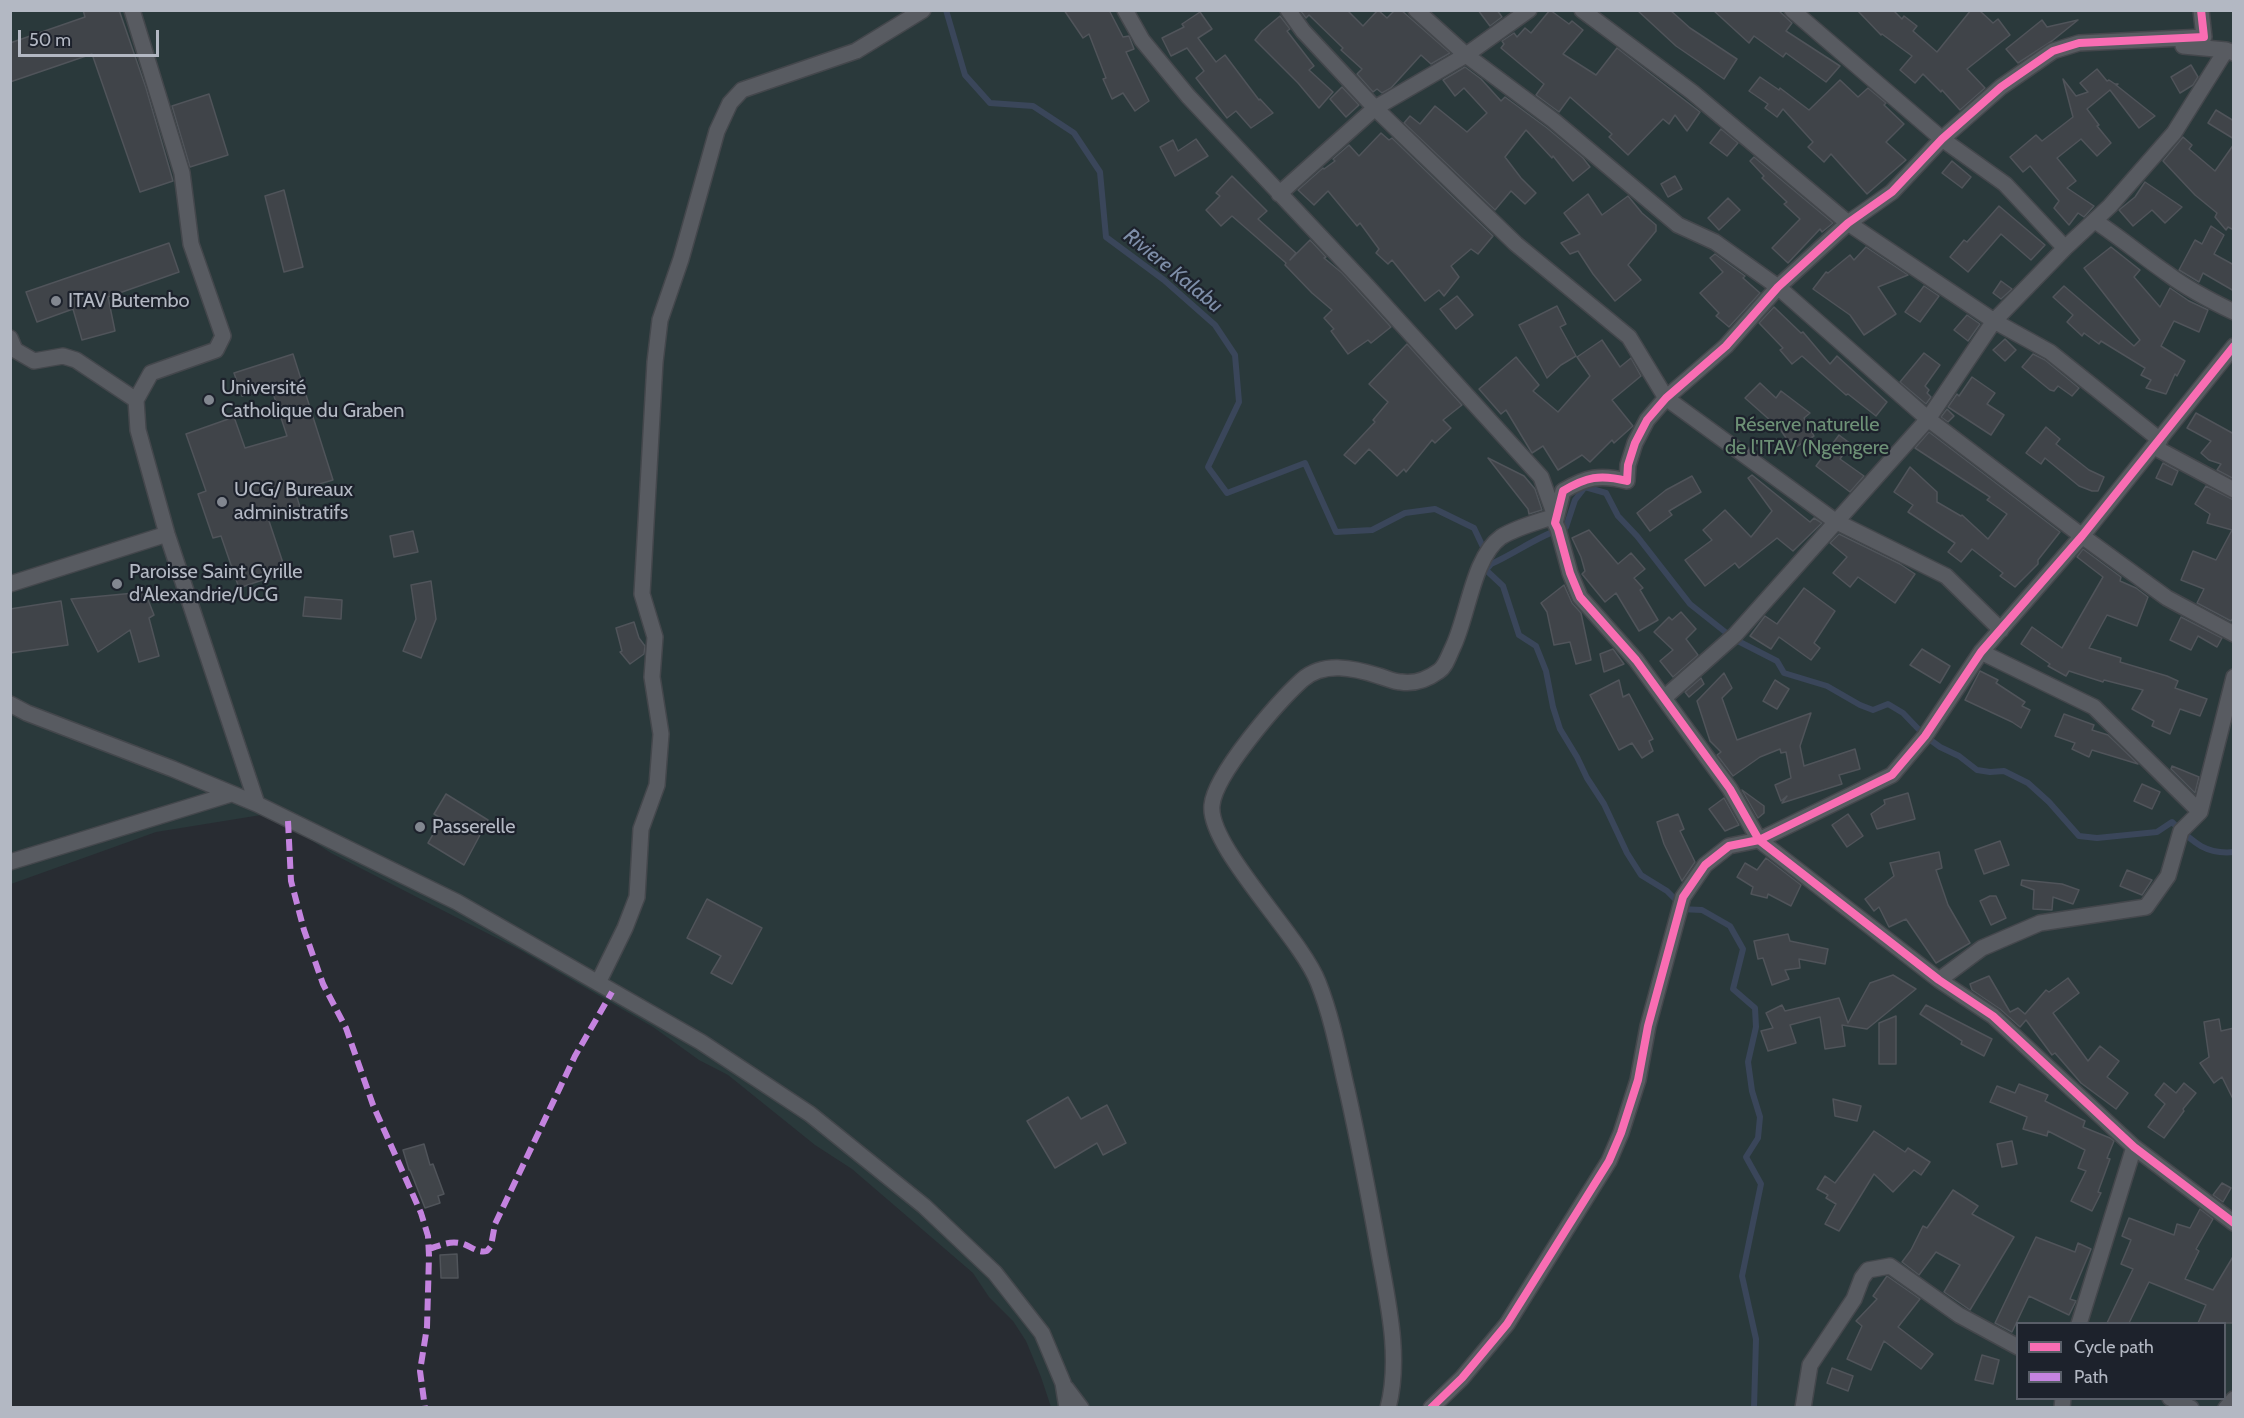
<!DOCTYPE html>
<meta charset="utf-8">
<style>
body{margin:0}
#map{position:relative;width:2244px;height:1418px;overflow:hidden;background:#282c32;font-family:Cabin,sans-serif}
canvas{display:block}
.frame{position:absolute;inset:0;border:12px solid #b3b8c3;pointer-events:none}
.legend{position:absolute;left:2016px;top:1322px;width:210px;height:78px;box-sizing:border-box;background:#1d222c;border:2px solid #595e68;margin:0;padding:8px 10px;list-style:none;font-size:18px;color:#b3b8c3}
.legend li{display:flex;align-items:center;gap:12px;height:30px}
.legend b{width:30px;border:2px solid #595e68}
.scale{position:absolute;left:18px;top:30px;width:141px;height:27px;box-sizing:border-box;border:3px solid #b3b8c3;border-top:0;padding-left:8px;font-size:18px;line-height:21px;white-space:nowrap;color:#b3b8c3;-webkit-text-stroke:4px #1d222c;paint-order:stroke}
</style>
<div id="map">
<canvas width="2244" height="1418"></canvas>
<div class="frame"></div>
<ul class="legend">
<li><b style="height:8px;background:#f96db3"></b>Cycle path</li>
<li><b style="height:8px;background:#c483df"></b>Path</li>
</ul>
<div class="scale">50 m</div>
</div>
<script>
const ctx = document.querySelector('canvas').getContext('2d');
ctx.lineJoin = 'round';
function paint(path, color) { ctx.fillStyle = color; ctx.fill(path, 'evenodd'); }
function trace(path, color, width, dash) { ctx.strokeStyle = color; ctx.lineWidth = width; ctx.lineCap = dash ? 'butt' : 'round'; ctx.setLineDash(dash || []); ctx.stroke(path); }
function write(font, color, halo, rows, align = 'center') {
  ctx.font = font + ' Cabin,sans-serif'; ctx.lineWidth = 4.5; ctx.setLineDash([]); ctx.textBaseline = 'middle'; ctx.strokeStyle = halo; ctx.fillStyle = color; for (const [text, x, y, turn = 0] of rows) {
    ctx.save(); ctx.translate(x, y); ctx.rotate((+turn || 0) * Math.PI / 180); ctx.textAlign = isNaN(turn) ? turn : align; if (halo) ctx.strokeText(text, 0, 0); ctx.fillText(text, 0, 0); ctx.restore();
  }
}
paint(new Path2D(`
 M11 11H2233V1407H1051L1041 1377 1026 1341 1013 1321 989 1297 973 1273 852 1169 815 1145 728 1075 699 1060 653 1027 520 950 331 853 300 833 261 815 156 832 11 884ZM2018 1324H2224V1398H2018Z`), '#2a393b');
trace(new Path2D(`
 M946 10 965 75 990 103 1033 106 1074 133 1100 172 1106 237 1164 280 1215 325 1235 355 1239 402 1208 467 1227 493 1305 463 1336 532 1372 530 1405 513 1435 509 1474 528 1491 564
 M1491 564 1486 570 1503 586 1519 635 1536 646 1546 671 1553 707 1560 729 1577 757 1587 778 1604 804 1627 853 1641 875 1667 891 1679 903 1680 909 1702 910 1730 926 1743 949 1733 989 1755 1008 1756 1027 1748 1062 1752 1091 1760 1117 1758 1138 1746 1157 1761 1184 1742 1276 1756 1339 1754 1408
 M1491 564C1516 553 1539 535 1566 527L1575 500 1585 487 1606 493 1618 516 1637 536 1690 604 1734 639 1777 661 1784 673 1827 686 1860 705 1873 710 1888 704 1903 713 1925 736 1940 747 1959 756 1977 770 1990 772 2004 771 2028 783 2049 802 2079 836 2097 838 2157 832 2172 822C2192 841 2205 855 2234 852`), '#3a465a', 6);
const building = new Path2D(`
 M83 10H119L146 88 173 181 140 192 92 54 10 82V43L85 17Z
 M1064 10H1109L1123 37 1129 36 1134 49 1126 52 1149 101 1135 111 1123 93 1112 99 1103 79 1106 78 1089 34 1083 38Z
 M1300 10H1347L1363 26 1378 10 1387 18 1395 10H1401L1450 53 1431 64 1421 55 1391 88 1382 93 1377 89 1373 92 1357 74 1362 69 1341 50 1343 48 1309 15 1306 18Z
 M1478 10H1497L1502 17 1490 26Z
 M1550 10 1569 24 1572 21 1583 30 1563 54 1596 75 1617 48 1700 112 1687 131 1675 115 1669 124 1663 119 1628 155 1609 137 1612 134 1570 97 1559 112 1536 95 1544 84 1501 48 1504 44 1502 41 1514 33 1517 37 1525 28 1531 33Z
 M1637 10H1670L1690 28 1737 59 1724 79 1676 46Z
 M1713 10H1778L1792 23 1786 31 1840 66 1826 82 1786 53 1783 57 1754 36 1749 43Z
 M1857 10H1893L1902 19 1904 16 1917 26 1913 31 1937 52 1971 10H1979L1993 23 1998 19 2010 35 1967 69 1985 88 1960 110 1942 90 1941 92 1923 74 1915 83 1900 70 1912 56 1882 34 1881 35Z
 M1200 12 1212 29 1198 38 1216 62 1225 55 1259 100 1260 99 1273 113 1251 128 1236 111 1227 118 1196 78 1204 71 1187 48 1171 56 1162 38 1184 27 1182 24Z
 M1280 16 1290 29 1287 31 1314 66 1309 70 1333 92 1319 108 1298 83 1255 40 1262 31Z
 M2042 20 2047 27 2078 20 2052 41 2018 63 2006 49Z
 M2191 65 2198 77 2193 85 2180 93 2171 77Z
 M1465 67 1481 79 1501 101 1505 97 1547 128 1583 158 1590 167 1573 181 1553 156 1552 158 1526 130 1505 157 1521 178 1536 193 1525 204 1511 191 1495 210 1404 123 1410 116 1420 124 1435 106 1467 132 1487 113 1464 88 1455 96 1443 80Z
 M2097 69 2107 81 2109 80 2115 84H2118L2116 85 2155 116 2139 128 2110 90 2087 109 2099 125 2097 126 2111 143 2097 156 2081 139 2057 158 2076 181 2067 188 2094 206 2084 217 2078 213 2069 225 2054 208 2059 201 2030 166 2023 172 2010 157 2036 135 2042 141 2073 117 2063 79 2076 96 2088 92 2080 83Z
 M1760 77 1779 90 1780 88 1809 110 1840 80 1858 97 1868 88 1886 103 1884 105 1904 124 1886 142 1906 160 1867 194 1831 154 1824 162 1808 147 1813 142 1783 109 1777 117 1765 108 1768 104 1749 91Z
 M1342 87 1359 105 1346 117 1330 99Z
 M209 94 228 155 190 167 172 106Z
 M2216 110 2234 121V139L2208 123Z
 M1721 129 1738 143 1727 156 1710 143Z
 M1381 133 1389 140 1392 138 1493 236 1478 254 1471 249 1451 266 1459 277 1444 296 1439 290 1425 301 1392 260 1388 264 1376 253 1379 249 1360 223 1357 226 1328 191 1314 205 1298 190 1323 168 1324 169 1335 161 1333 159 1349 145 1359 156Z
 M2183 137 2192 145 2189 149 2215 171 2234 144V230L2228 227 2226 230 2215 217 2217 213 2195 195 2163 161Z
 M1196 139 1208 156 1175 176 1160 147 1173 140 1178 151Z
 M1754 157 1833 223 1822 232 1820 229 1788 263 1772 248 1800 219 1784 204 1787 202 1762 178 1764 176 1750 161Z
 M1952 161 1971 177 1962 188 1942 173Z
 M1232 176 1267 211 1258 219 1296 253 1290 260 1310 240 1326 257 1324 258 1342 273 1391 327 1371 343 1368 340 1348 354 1331 331 1334 329 1324 318 1332 310 1312 293 1285 265 1286 263 1232 216 1221 226 1206 210 1220 196 1216 193Z
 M1675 176 1682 189 1668 197 1661 184Z
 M2145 182 2182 207 2165 223 2152 210 2133 226 2119 210 2135 197Z
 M284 190 303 267 284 272 265 196Z
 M1588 194 1602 215 1628 196 1642 213 1656 225V231L1628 265 1641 280 1615 301 1593 274 1578 251 1570 254 1561 243 1580 234 1564 213Z
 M1728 198 1740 210 1719 230 1708 218Z
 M1999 206 2045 245 2031 260 2001 234 1968 272 1950 257 1964 240 1967 242Z
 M2211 226 2224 235 2214 254 2234 265V291L2203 273 2199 282 2179 270 2195 240 2202 244Z
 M169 243 179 272 108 297 115 331 82 340 73 309 37 322 26 292Z
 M1866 247 1908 275 1878 287 1896 314 1864 335 1850 315 1813 289 1826 272 1828 273 1850 255 1854 260Z
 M2111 247 2140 270 2134 277 2160 307 2170 288 2189 301 2208 310 2199 332 2174 321 2161 346 2185 361 2177 376 2175 374 2166 394 2146 388 2151 380 2141 375 2145 368 2101 341 2099 344 2084 333 2082 336 2067 322 2073 315 2053 297 2064 286 2134 346 2140 340 2084 268Z
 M1715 254 1745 276 1743 278 1760 293 1729 327 1716 316 1719 313 1700 293 1723 272 1710 258Z
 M2001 281 2012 289 2001 299 1993 293Z
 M1924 286 1939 296 1920 322 1905 312Z
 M1457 296 1473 315 1456 329 1440 309Z
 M1557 306 1566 324 1560 327 1576 356 1561 365 1547 378 1519 325Z
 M1774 307 1801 333 1803 332 1830 364 1837 356 1887 402 1876 416 1848 394 1846 395 1802 356 1792 364 1780 350 1783 348 1759 323Z
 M1967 315 1980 324 1968 341 1954 330Z
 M2005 339 2016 350 2005 361 1993 350Z
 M1602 340 1620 367 1631 358 1641 376 1612 400 1633 426 1614 443 1612 440 1590 462 1582 455 1558 470 1543 446 1532 453 1506 410 1501 414 1479 389 1516 357 1539 385 1533 391 1558 412 1590 376 1577 357Z
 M1407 344 1462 405 1443 420 1451 428 1435 443 1432 440 1406 472 1404 469 1397 476 1369 449 1355 464 1344 455 1375 422 1373 420 1388 402 1369 384Z
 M1924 353 1940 365 1925 386 1929 390 1927 393 1931 397 1926 404 1900 382Z
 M293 354 333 480 295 491 300 507 268 518 286 572 239 588 221 536 213 538 198 494 206 491 186 434 234 417 245 448 287 436 271 387 242 396 234 373Z
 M2033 354 2045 360 2079 388 2072 396 2058 386 2054 391 2050 390 2022 367Z
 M1972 377 1995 393 1987 404 2004 415 1991 435 1948 407 1957 394 1959 396Z
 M1760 383 1776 398 1781 391 1810 413 1804 418 1814 436 1796 447 1791 439 1788 441 1780 429 1745 398Z
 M1947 409 1954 416 1948 422 1941 417Z
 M2196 413 2234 434V479L2217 470 2221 464 2209 460 2201 453 2211 441 2187 428Z
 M2046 427 2060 439 2056 444 2089 470 2104 477 2098 491H2092L2079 486 2045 458 2041 464 2026 453Z
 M1929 432 2060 532 2038 560V564L2015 587 2000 576 2003 573 1972 549 1961 562 1948 552 1955 543 1908 512 1913 505 1894 492 1910 467 1937 492V502L1961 516 1962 515 1988 539 2007 514 1987 500 1990 497 1915 448Z
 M1839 435 1851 444 1840 459 1864 476 1850 492 1816 466Z
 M1488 458 1524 476 1535 489 1542 510 1529 514 1528 509Z
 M2163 463 2178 471 2172 485 2156 478Z
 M1752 475 1810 522 1814 518 1822 523 1793 551 1777 538 1739 568 1735 563 1705 586 1685 560 1712 540 1703 530 1725 510 1751 537 1772 511 1748 478Z
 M1692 476 1701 492 1669 511 1672 515 1650 531 1637 513 1666 490Z
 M2206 486 2234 500V617L2231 621 2197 603 2204 589 2181 580 2193 551 2216 560 2232 530 2207 523 2210 514 2195 504Z
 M1589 530 1618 564 1631 553 1645 569 1634 578 1643 588 1640 590 1658 620 1639 631 1616 593 1605 602 1582 574 1585 571 1581 557 1572 538Z
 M413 531 418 552 394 557 390 536Z
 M1839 534 1900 564 1915 574 1895 603 1858 577 1850 587 1833 573 1847 557 1830 543Z
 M2083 549 2121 577 2120 581 2136 588 2148 597 2137 626 2107 615 2089 648 2121 658 2120 662 2167 676 2178 681 2175 688 2207 699 2200 716 2180 709 2170 734 2152 726 2154 721 2132 709 2143 690 2104 680 2103 682 2069 671 2066 676 2048 666 2050 664 2021 644 2032 627 2062 648 2103 577 2077 557Z
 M431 581 436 619 421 658 403 651 416 619 411 585Z
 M1564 585 1572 603 1581 613 1591 660 1576 664 1570 642 1554 645 1547 612 1541 603Z
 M1804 588 1835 611 1814 643 1820 648 1811 660 1779 637 1771 649 1750 636 1765 616 1777 624Z
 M145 592 154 615 149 618 159 656 139 662 130 630 98 652 71 599Z
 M305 597 342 600 341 619 303 616Z
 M61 601 68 645 10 653V609Z
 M1681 612 1696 629 1686 639 1698 655 1673 677 1660 661 1673 650 1654 632 1669 617 1672 620Z
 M2181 617 2222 638 2217 647 2198 636 2191 650 2170 640Z
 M634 622 639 638 645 646 644 654 630 664 620 652 622 651 616 628Z
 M1613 649 1624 664 1604 672 1600 654Z
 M1922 649 1950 666 1940 683 1910 665Z
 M1980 671 1998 680 1996 683 2025 702 2022 706 2030 710 2021 728 2012 722 1965 700Z
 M1724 673 1732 688 1722 698 1737 740 1811 713 1800 746 1804 766 1855 749 1860 769 1839 775 1842 784 1782 803 1787 796 1781 801 1775 785 1791 778 1786 752 1781 753 1780 749 1760 757 1733 776 1717 755 1721 752 1710 741 1697 701Z
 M1701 678 1704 684 1689 697 1685 692Z
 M1619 680 1623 697 1629 694 1653 739 1649 741 1653 751 1642 758 1632 743 1619 750 1590 695Z
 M1775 680 1789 689 1777 709 1763 701Z
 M2064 714 2094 725 2092 730 2108 735 2138 764 2092 750 2089 757 2072 749 2075 743 2055 736Z
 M2172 766 2199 777 2195 793 2171 769Z
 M2142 784 2160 792 2152 809 2134 801Z
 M1742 790 1764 806V813L1758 818Z
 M1908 793 1915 819 1877 829 1871 814 1885 804 1884 800Z
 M446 794 488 820 464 865 428 843 442 819 434 814Z
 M1724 798 1739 825 1725 831 1709 809Z
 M1678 814 1684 829 1680 831 1695 862 1682 881 1664 844 1657 822Z
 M1848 814 1863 836 1847 847 1832 825Z
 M2000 841 2009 865 1984 874 1975 850Z
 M1939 852 1942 868 1936 870 1948 905 1970 943 1936 963 1906 919 1889 927 1879 907 1874 911 1865 899 1894 876 1890 863Z
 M1766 858 1801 885 1791 906 1768 894 1767 898 1751 894 1753 887 1737 877 1745 863 1757 870Z
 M2127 870 2152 880 2142 895 2120 886Z
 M2022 880 2062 884 2079 890 2073 904 2053 897 2052 910 2033 909 2034 890 2021 885Z
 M1990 896H1996L2006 918 1991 925 1980 901Z
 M707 899 762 928 732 984 711 973 721 956 687 938Z
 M1788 934 1790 941 1828 949 1825 964 1799 959 1800 968 1785 970 1789 979 1772 985 1763 958 1758 959 1754 941Z
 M1893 975 1916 989 1867 1029 1842 1025 1845 1046 1825 1049 1820 1017 1790 1025 1796 1043 1768 1051 1761 1031 1773 1028 1766 1013 1782 1005 1785 1011 1839 998 1848 1023 1870 983Z
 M1989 976 2010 1012 2018 1008 2025 1014 2046 990 2049 992 2068 978 2079 993 2053 1013 2088 1061 2100 1046 2119 1061 2107 1077 2128 1093 2116 1109 2081 1083 2055 1053 2052 1055 2026 1020 2020 1027 2000 1009 1972 990 1970 984Z
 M1926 1005 1992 1039 1984 1056 1961 1044 1962 1041 1920 1014Z
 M1896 1016V1064H1879V1023Z
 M2219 1019 2221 1031 2234 1028V1101L2222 1077 2214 1083 2200 1063 2209 1057 2204 1022Z
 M2164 1083 2176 1093 2184 1083 2196 1093 2183 1109 2184 1111 2164 1138 2148 1127 2165 1104 2155 1095Z
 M2019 1084 2048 1095 2045 1101 2085 1121 2083 1127 2110 1138 2114 1141 2107 1158 2110 1159 2098 1192 2101 1193 2092 1211 2071 1201 2086 1171 2078 1168 2085 1150 2048 1131 2047 1136 2023 1129 2027 1117 1990 1102 1997 1086 2015 1093Z
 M1068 1097 1081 1119 1107 1105 1126 1143 1103 1155 1097 1143 1055 1168 1027 1121Z
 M1833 1099 1861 1106 1857 1121 1835 1116Z
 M1874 1131 1905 1152 1908 1148 1930 1162 1921 1175 1914 1170 1893 1192 1874 1174 1839 1231 1825 1224 1836 1204 1826 1198 1828 1195 1817 1189 1825 1176 1835 1183Z
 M2012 1141 2017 1164 2002 1167 1997 1144Z
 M424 1144 430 1165 433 1164 444 1194 438 1196 440 1203 425 1208 410 1170H409L403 1150Z
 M2222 1183 2231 1188 2223 1202 2213 1195Z
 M1953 1190 1978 1206 1972 1214 2014 1237 1970 1310 1944 1292 1960 1265 1936 1252 1919 1275 1902 1262 1911 1250 1923 1226 1927 1228Z
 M2200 1209 2213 1219 2196 1249 2199 1251 2185 1279 2213 1290 2234 1255V1323H2198L2206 1305 2149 1282 2129 1323H2107L2133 1269 2121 1264 2131 1240 2122 1236 2129 1218 2174 1235 2177 1224 2190 1228Z
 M2036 1237 2075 1252 2078 1243 2091 1249 2070 1299 2076 1301 2069 1315 2029 1296 2012 1332 1995 1323Z
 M457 1254 458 1278H441L440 1255Z
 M1887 1276 1920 1299 1898 1327 1933 1354 1921 1369 1884 1341 1871 1370 1847 1359 1862 1326 1856 1321 1877 1299 1873 1296Z
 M1982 1355 1999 1360 1993 1384 1975 1380Z
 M1832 1368 1853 1376 1848 1391 1827 1383Z`);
paint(building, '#404449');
trace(building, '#50545a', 1.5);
const minor = new Path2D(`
 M132 10 182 173 191 244 223 336 216 350 151 373 136 400 138 430 167 534 257 804
 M1125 10 1142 40 1188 96 1367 286 1541 477 1555 516
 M1288 10 1303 31 1375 108 1516 244 1629 337 1666 398 1835 521 1946 576 2001 630
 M1416 10 1466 55 1553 120 1678 225 1715 242 1778 287 1928 419 2082 536 2167 598 2234 634
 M1582 10 1692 92 1848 223 1994 321 2050 352 2160 440
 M1792 10 1942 139 2005 184 2065 248
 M2201 10 2204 37 2079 43 2053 51 2001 87 1942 139 1892 192 1848 223 1778 287 1726 346 1666 398 1647 420 1635 443 1628 465 1627 481C1600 474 1586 477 1563 491L1555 523 1558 529 1570 573 1580 597 1636 660 1730 789 1759 840 1939 980 1993 1016 2134 1147 2234 1223
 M2183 46 2226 50 2234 53
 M1279 194 1375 108 1466 55 1529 10
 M2095 221C2121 238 2143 257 2168 274 2188 289 2211 301 2234 312
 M10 338 15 350 34 361 63 356 76 360 136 400
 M2154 447 2234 490
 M10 584 167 534
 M1981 652 2094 707 2200 812
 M1664 698 1735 635 1928 419 1994 321 2065 248 2110 206 2174 133 2226 50
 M10 704 27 713 173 769 257 804 457 902 701 1042 810 1114 924 1206 995 1273 1042 1333 1063 1383 1067 1408
 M10 862 231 794
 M1939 980 1982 948 2040 923 2146 907 2168 876 2181 831 2200 812 2234 677
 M598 983 625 928 637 897 641 829 657 785 661 734 652 677 655 637 642 594 655 362 660 320 681 259 717 131 730 103 742 90 856 51 923 10
 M2079 1324 2134 1147
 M1066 1388 1081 1408
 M2170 1398 2191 1408
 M1388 1408C1402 1354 1386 1295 1377 1241 1367 1186 1357 1132 1344 1077 1337 1045 1330 1012 1318 982 1300 936 1207 846 1212 805 1215 774 1278 702 1302 680 1324 661 1354 668 1379 676 1386 678 1394 682 1401 682 1414 684 1428 679 1439 671 1446 666 1449 655 1453 647 1468 616 1473 557 1501 537 1517 527 1538 522 1555 516
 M1431 1408 1462 1378 1507 1324 1609 1161 1621 1133 1638 1080 1648 1026 1683 897 1705 865 1729 846 1759 840 1892 775 1925 736 1981 652 2082 536 2234 346
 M1803 1408 1810 1365 1854 1299 1862 1278 1868 1270 1890 1266 1959 1315 2018 1347
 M2062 1408 2063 1398
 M2226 1408 2234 1399`);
trace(minor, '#44474c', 18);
trace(minor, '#585b61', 15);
trace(new Path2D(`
 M288 821 291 881 304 930 323 984 346 1028 373 1105 421 1213 428 1236 429 1256 427 1327 420 1371 425 1408
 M429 1249C439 1246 448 1241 459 1243 469 1244 477 1254 487 1251L491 1246 495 1224 575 1056 612 992`), '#c483df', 6, [12, 6]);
trace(new Path2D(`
 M2201 10 2204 37 2079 43 2053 51 2001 87 1942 139 1892 192 1848 223 1778 287 1726 346 1666 398 1647 420 1635 443 1628 465 1627 481C1600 474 1586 477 1563 491L1555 523 1558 529 1570 573 1580 597 1636 660 1730 789 1759 840 1939 980 1993 1016 2134 1147 2234 1223
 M1431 1408 1462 1378 1507 1324 1609 1161 1621 1133 1638 1080 1648 1026 1683 897 1705 865 1729 846 1759 840 1892 775 1925 736 1981 652 2082 536 2234 346`), '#f96db3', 8);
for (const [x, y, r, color] of [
 [56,301,6,"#828790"],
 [209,400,6,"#828790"],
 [222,502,6,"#828790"],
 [117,584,6,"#828790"],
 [420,827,6,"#828790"]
]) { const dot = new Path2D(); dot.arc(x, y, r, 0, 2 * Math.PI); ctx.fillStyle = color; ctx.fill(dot); trace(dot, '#1d222c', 2); }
write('20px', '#b3b8c3', '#1d222c', [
 ["ITAV Butembo",68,301],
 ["Université",221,388],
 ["Catholique du Graben",221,411],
 ["UCG/ Bureaux",234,490],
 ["administratifs",234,513],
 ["Paroisse Saint Cyrille",129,572],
 ["d'Alexandrie/UCG",129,595],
 ["Passerelle",432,827]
], 'left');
write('20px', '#6d9176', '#1d222c', [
 ["Réserve naturelle",1807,425],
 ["de l'ITAV (Ngengere",1807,448]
]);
write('italic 21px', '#7e8ea8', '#1d222c', [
 ["Riviere Kalabu",1173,271,39]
]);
</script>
